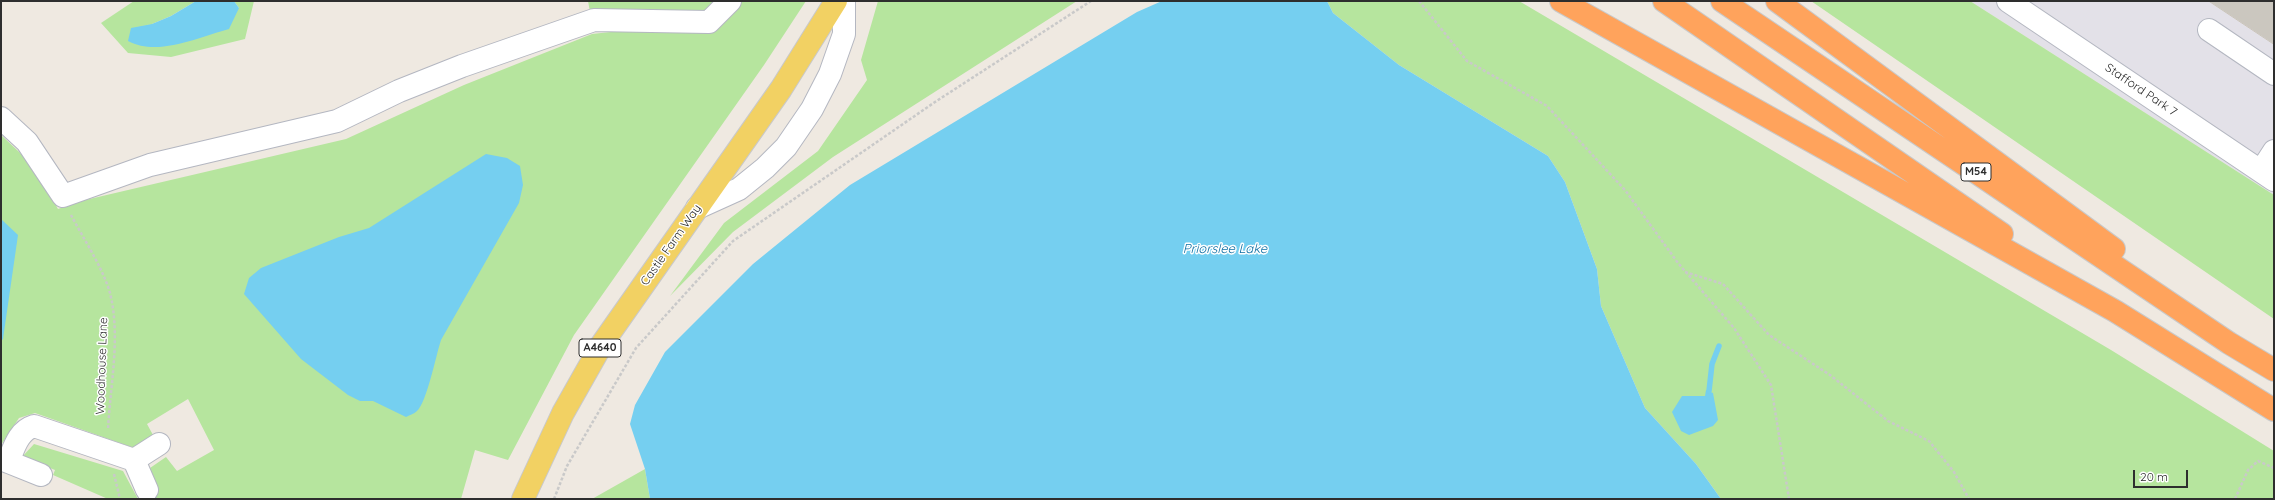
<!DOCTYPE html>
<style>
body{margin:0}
#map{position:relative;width:2275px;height:500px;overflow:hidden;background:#efe9e1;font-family:Quicksand,sans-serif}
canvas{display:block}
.frame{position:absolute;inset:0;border:2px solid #2e2e2e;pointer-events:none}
.scale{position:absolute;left:2133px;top:470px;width:55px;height:18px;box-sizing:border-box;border:2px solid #2e2e2e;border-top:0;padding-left:5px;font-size:12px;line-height:14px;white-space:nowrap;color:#2e2e2e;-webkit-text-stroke:3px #fff;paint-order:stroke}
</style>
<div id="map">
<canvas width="2275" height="500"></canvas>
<div class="frame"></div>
<div class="scale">20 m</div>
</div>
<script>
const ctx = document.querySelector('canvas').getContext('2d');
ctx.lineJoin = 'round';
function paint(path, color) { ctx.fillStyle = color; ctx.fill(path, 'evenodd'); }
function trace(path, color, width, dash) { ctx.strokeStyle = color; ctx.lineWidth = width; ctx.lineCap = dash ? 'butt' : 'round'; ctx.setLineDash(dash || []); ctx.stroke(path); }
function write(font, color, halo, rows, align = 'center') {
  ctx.font = font + ' Quicksand,sans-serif'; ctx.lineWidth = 3; ctx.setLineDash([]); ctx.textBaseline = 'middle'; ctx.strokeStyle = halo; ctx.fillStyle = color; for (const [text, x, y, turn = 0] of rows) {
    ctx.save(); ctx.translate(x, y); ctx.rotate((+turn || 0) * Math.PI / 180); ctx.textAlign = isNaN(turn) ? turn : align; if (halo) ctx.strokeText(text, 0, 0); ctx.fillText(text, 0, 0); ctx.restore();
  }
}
paint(new Path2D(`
 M1970 1H2274V195Z`), '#e3e1e8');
paint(new Path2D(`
 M134 1H196L171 16 152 24 131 28 239 8 234 1H254L245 39 171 57 128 53 101 23Z
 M588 1H717L705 14 590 12Z
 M739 1H806L764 65 574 335 508 460 475 450 461 499H108L53 475 55 470 22 457 34 444 123 471 138 499 158 495 150 468 166 457 177 471 214 450 188 399 147 424 153 435 134 448 35 413 19 418 1 445V135L33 165 58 209 81 201 346 139 464 85 592 34 638 29 709 31Z
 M878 1H1077L833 157 733 232 670 296 724 223 818 151 867 80 861 60Z
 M1327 1H1519L2111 350 2274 451V499H1721L1696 464 1645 408 1601 306 1597 269 1565 182 1548 156 1399 65 1333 13Z
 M1811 1H1970L2274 195V319Z
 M645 469 650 499H592Z`), '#b6e59e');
paint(new Path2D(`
 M196 1H234L239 8 229 29C199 37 158 57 128 41L131 28 152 24 171 16Z
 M1162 1H1327L1333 13 1399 65 1548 156 1565 182 1597 269 1601 306 1645 408 1696 464 1721 499H650L645 469 630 424 635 405 665 352 753 264 850 185 1137 12Z
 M486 154 507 158 520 166 523 185 519 203 441 340C436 355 427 402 417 411 414 414 409 415 406 417L373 401H360L348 395 301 359 244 294 249 278 261 268 339 237 369 228Z
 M1 219 18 235 3 339 1 341Z
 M1706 390 1713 393 1718 420 1713 426 1689 435 1681 431 1672 412 1682 396H1705Z`), '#75cff0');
trace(new Path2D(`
 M1709 391 1712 364 1719 346`), '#75cff0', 5.5);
const building = new Path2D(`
 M2209 1H2274V44Z`);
paint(building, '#cbc7bf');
trace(building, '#cbc5ba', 1);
const minor = new Path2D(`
 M2008 1 2274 180
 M2209 30 2274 74
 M1 118 27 142 63 196 150 165 337 121 399 91 462 66 594 20 709 22 730 1
 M2261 171 2274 151
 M697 208 739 189 765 168 786 147 812 109 830 74 844 34V1
 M1 459 41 475
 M134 460 147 490
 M8 462C14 448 18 431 34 426L134 460 159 444`);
const major = new Path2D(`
 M523 499 563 413 602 344 781 89 836 1`);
const highway = new Path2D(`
 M1561 1 2115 311 2274 410
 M1664 1 2002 234
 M1722 1 2229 343 2274 370
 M1777 1 2114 249`);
trace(minor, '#b4b7c1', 24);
trace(major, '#c9c9c9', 24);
trace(highway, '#c9c9c9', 24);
trace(new Path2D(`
 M1419 1 1467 61 1547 106 1625 190 1678 263 1734 328 1771 385 1789 499
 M71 215C83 238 103 268 110 293 121 337 110 386 108 430
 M1685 272 1723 284 1769 335 1830 375 1888 421 1929 441 1954 472 1969 499
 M114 474 120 499
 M554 499 567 466 636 348 733 241 935 102 1091 1
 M2235 499 2248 470 2258 461 2274 468`), '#c9c9c9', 2.5, [3, 2]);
trace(minor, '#fff', 22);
trace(major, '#f2d163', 22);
trace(highway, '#ffa35c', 22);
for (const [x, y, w] of [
 [1976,172,30],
 [600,348,42]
]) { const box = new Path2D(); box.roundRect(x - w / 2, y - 9, w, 18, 3); ctx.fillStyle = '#fff'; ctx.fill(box); trace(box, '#2e2e2e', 1); }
write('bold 11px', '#2e2e2e', null, [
 ["M54",1976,172],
 ["A4640",600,348]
]);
write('12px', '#2e2e2e', '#fff', [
 ["Stafford Park 7",2141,90,34],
 ["Castle Farm Way",671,245,-55],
 ["Woodhouse Lane",102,366,-88]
]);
write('italic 13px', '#0d6fa3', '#fff', [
 ["Priorslee Lake",1225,249]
]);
</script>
